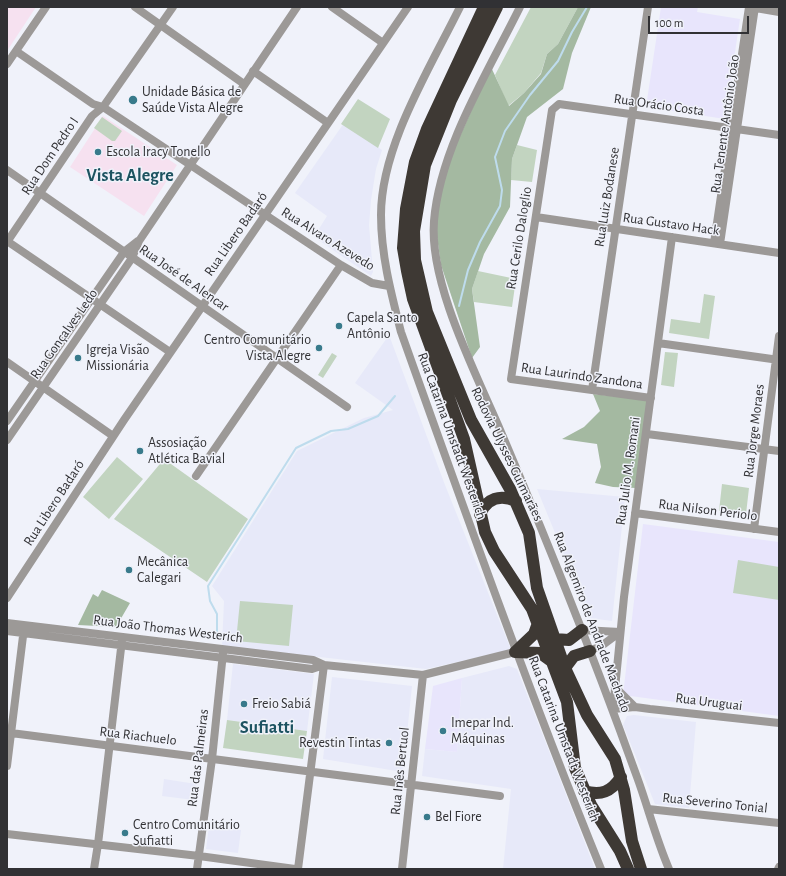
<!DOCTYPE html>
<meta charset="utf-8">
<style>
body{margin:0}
#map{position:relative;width:786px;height:876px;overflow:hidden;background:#f0f2fa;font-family:"Alegreya Sans",sans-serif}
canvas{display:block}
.frame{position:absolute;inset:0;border:8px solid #313134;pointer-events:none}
.scale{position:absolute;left:648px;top:16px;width:101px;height:18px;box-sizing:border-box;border:2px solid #313134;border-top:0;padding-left:5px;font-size:12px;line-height:14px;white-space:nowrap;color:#313134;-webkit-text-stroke:3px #f0f2fa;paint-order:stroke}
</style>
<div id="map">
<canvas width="786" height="876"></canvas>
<div class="frame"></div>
<div class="scale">100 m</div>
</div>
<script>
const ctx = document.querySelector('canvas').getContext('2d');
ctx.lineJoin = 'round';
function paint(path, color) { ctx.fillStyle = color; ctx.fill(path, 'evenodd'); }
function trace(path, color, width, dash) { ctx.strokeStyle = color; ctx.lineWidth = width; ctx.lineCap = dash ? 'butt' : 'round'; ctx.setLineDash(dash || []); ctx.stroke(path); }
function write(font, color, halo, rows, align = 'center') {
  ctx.font = font + ' "Alegreya Sans",sans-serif'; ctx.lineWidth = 3; ctx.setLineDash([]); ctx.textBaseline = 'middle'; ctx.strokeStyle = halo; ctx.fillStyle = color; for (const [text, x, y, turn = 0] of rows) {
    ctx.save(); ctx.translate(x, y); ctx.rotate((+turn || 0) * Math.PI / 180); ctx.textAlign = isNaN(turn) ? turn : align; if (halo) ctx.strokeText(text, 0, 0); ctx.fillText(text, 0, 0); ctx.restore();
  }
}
paint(new Path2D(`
 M344 123 382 150 376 169 371 200 369 225 373 272 371 276 314 237 327 216 295 193Z
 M389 335 445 485 511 650 426 669 222 646 224 601 212 586 297 451 364 418 393 410 355 383Z
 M537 489 625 497 612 621 590 618Z
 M233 664 314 674 307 731 227 720Z
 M509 666 517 669 595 869H503L511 789 422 776 425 749 457 752 462 678Z
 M332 677 412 686 403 772 323 759Z
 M634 715 696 722 689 808 655 804 623 725 627 716Z
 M164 779 196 784 194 800 162 796Z
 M209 826 241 830 238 853 206 849Z`), '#e7e9f9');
paint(new Path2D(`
 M661 7H698L697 12 740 19 725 119 646 107Z
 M643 524 779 542V716L623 695Z
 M462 678 457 752 425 749 433 686Z`), '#e8e5fc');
paint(new Path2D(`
 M7 7H36L7 51Z
 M103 116 177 165 144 216 70 167Z`), '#f6e1f0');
paint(new Path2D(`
 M531 7H578L558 44 547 54 541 73 524 93 508 106 495 75Z
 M358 99 390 119 378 148 341 124Z
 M102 117 122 131 115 141H112L94 128Z
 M517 145 537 150 532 182 511 180 512 159Z
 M478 271 516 279 512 307 474 302 472 289Z
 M704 294 715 296 709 339 669 333 671 319 700 323Z
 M665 352 678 353 674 387 661 385Z
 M332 353 337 356 323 378 318 375Z
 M117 457 143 479 109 519 83 497Z
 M164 459 248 519 207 582 114 519Z
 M722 484 749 488 746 514 719 511Z
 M738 560 779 567V600L733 593Z
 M240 601 293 605 289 646 236 641Z
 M227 720 307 731 303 759 223 748Z`), '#c2d4c0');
paint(new Path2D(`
 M578 7H591L572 53 563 89 527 117 512 159 510 207 484 254 472 289 480 347 472 358 441 265 435 223 446 167 491 67 509 106 524 93 541 74 547 54 558 44Z
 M593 394 647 400 636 488 613 487 595 483 601 467 597 444 562 439 584 427 600 411Z
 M102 590 130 603 116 627 78 625 93 594 98 597Z`), '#a4b9a1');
trace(new Path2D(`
 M459 306 468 270 480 242 500 206 502 190 495 157 505 131 530 95 558 61 572 32 587 7
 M217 636V614L210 601 208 586 296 448 331 431 348 429 378 416 395 396`), '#bedced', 2);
trace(new Path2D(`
 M135 7 244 84
 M332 7 383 43
 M460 7C430 68 381 146 381 215 381 255 391 293 401 332 465 512 529 692 601 869
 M520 7C488 72 440 148 434 221 429 284 476 373 501 432 524 486 546 540 568 595 592 655 615 716 637 777 648 807 656 839 669 869
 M750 7 779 12
 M16 51 93 104 103 107 341 265 372 283 389 286
 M7 64 46 7
 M253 71 328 123
 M7 170 347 407
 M536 217 779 253
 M672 237 624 597 613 709 635 707 650 709 779 723
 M7 241 170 352
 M7 242 92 116 103 107 173 7
 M714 243 749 7
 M720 244 755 7
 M658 343 779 360
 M7 362 113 436
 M592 390 648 7
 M651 398 511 379 552 110 559 104 779 135
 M7 421 124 252 138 241
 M647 434 779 451
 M7 440 132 258 139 241 297 7
 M196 476 341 265
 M635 513 779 532
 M754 529 779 336
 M7 598 124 420 408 7
 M7 623 313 660 324 665 423 675 515 652
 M582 630 620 632
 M7 631 312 669 324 665
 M590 651 604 644 620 632
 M615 687 635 707
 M11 733 500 796
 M7 766 24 628
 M648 809 779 823
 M7 834 199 856 295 869
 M94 869 98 844 122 640
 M197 869 212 759 223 653
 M298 869 324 665
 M402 869 423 675
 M778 869 779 867`), '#9c9997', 8);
trace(new Path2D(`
 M484 7 427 129 415 162 406 209 403 248 407 271 413 299 464 439 485 532 494 551 532 609 567 702 575 768 591 805 620 851 628 869
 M497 7 451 100 425 165 414 231 415 260 427 312 471 420 510 489 529 533 537 588 565 668 587 715 615 759 624 790 632 841 641 869
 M480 514C487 498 500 494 516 501
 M554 639 569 640 582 630
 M515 652 540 653 551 661
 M515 652 534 634 538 623
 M565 668 574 656 590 651
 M584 791C601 796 611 792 621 777`), '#3e3934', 12);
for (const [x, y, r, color] of [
 [133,100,5,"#387a8b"],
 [98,152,4,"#387a8b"],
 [339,326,4,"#387a8b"],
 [319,348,4,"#387a8b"],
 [78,358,4,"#387a8b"],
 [140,451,4,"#387a8b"],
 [129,570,4,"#387a8b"],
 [244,704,4,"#387a8b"],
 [443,731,4,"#387a8b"],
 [389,743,4,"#387a8b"],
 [427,817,4,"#387a8b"],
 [125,833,4,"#387a8b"]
]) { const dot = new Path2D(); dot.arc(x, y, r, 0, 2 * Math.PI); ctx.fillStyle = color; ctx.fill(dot); trace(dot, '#f0f2fa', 1.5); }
write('14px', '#313134', '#f0f2fa', [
 ["Unidade Básica de",142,92],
 ["Saúde Vista Alegre",142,108],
 ["Escola Iracy Tonello",106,152],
 ["Capela Santo",347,318],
 ["Antônio",347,334],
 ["Centro Comunitário",311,340,"right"],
 ["Vista Alegre",311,356,"right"],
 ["Igreja Visão",86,350],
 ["Missionária",86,366],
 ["Assosiação",148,443],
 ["Atlética Bavial",148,459],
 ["Mecânica",137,562],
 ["Calegari",137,578],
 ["Freio Sabiá",252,704],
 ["Imepar Ind.",451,723],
 ["Máquinas",451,739],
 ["Revestin Tintas",381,743,"right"],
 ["Bel Fiore",435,817],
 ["Centro Comunitário",133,825],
 ["Sufiatti",133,841]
], 'left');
write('14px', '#313134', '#f0f2fa', [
 ["Rua Orácio Costa",659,105,8],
 ["Rua Tenente Antônio João",725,124,-82],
 ["Rua Dom Pedro I",50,156,-56],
 ["Rua Luiz Bodanese",607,197,-81],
 ["Rua Gustavo Hack",671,224,8],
 ["Rua Libero Badaró",236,234,-55],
 ["Rua Cerilo Daloglio",519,238,-81],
 ["Rua Alvaro Azevedo",328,239,32],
 ["Rua José de Alencar",184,278,35],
 ["Rua Gonçalves Ledo",64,334,-55],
 ["Rua Laurindo Zandona",582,376,8],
 ["Rua Jorge Moraes",754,431,-83],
 ["Rua Catarina Umstadt Westerich",452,436,70],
 ["Rodovia Ulysses Guimarães",507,454,64],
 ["Rua Julio M. Romani",628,471,-82],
 ["Rua Libero Badaró",54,503,-57],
 ["Rua Nilson Periolo",708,510,7],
 ["Rua Algemiro de Andrade Machado",592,622,69],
 ["Rua João Thomas Westerich",168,629,7],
 ["Rua Uruguai",709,702,7],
 ["Rua Riachuelo",138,736,7],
 ["Rua Catarina Umstadt Westerich",564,739,69],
 ["Rua das Palmeiras",198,758,-83],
 ["Rua Inês Bertuol",400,771,-84],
 ["Rua Severino Tonial",715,803,6]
]);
write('bold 18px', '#1d5361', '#f0f2fa', [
 ["Vista Alegre",130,176],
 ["Sufiatti",267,728]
]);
</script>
